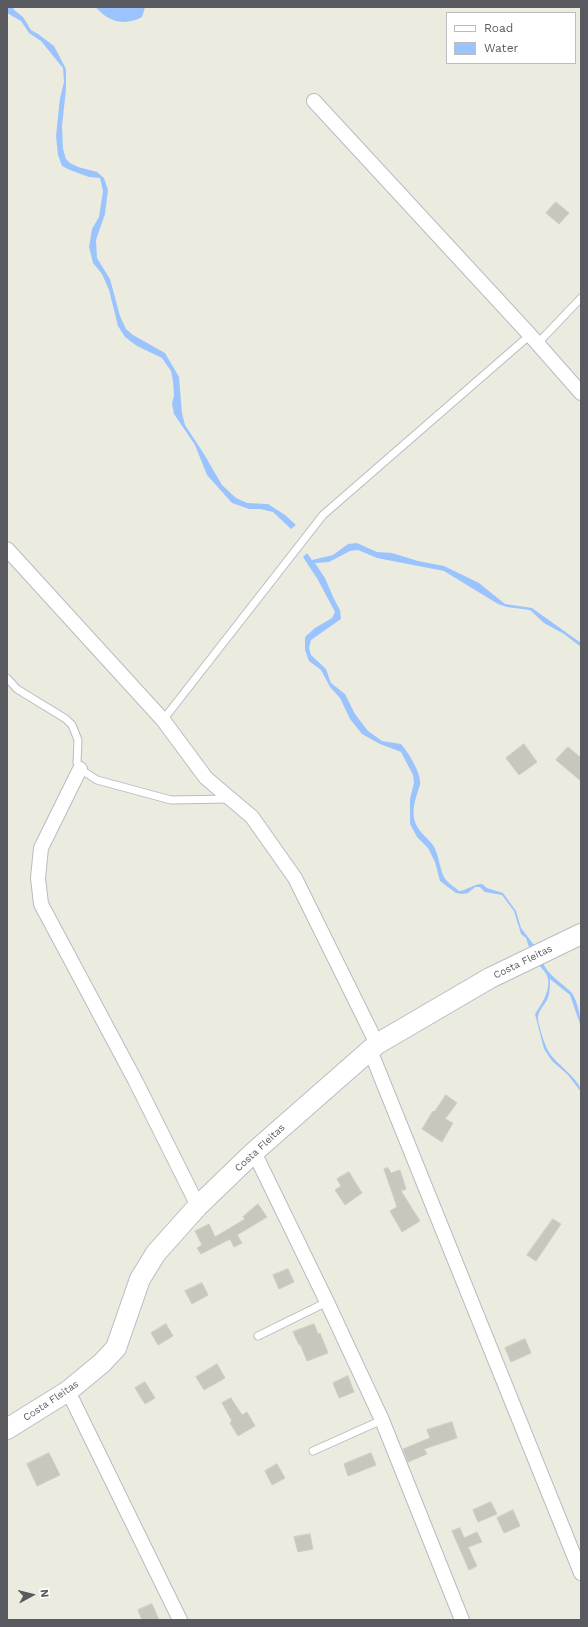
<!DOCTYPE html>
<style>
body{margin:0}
#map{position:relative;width:588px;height:1627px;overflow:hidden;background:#ecebdf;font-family:"Work Sans",sans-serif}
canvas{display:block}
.frame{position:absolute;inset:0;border:8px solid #585a60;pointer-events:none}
.legend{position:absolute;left:446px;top:12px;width:130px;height:52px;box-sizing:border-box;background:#fff;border:1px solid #bcbdbf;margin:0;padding:5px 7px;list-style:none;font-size:12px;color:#585a60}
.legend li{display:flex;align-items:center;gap:8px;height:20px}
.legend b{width:20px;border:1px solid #bcbdbf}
.north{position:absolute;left:12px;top:1575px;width:40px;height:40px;-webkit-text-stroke:3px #fff;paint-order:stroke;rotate:83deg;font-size:11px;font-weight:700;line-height:16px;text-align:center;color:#585a60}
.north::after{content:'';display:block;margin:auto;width:14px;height:18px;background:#585a60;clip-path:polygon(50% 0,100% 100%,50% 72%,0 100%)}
</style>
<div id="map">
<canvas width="588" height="1627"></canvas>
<div class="frame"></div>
<ul class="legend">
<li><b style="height:5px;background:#fff"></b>Road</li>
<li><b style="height:11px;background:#9bc4ff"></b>Water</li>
</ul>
<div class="north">N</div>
</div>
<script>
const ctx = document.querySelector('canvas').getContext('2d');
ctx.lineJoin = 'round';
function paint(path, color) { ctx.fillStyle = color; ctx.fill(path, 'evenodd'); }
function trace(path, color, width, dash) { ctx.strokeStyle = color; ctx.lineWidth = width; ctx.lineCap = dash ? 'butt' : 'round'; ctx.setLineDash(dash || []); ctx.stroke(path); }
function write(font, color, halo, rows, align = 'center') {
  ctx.font = font + ' "Work Sans",sans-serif'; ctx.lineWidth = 3; ctx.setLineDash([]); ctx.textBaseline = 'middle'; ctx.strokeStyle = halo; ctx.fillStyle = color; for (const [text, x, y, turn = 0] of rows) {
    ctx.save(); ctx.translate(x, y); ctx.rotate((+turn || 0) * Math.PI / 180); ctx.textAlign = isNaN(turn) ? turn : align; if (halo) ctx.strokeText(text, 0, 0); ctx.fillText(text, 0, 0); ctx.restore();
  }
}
paint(new Path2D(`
 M7 7H15L13 9 23 17 31 30 38 34 54 46 66 69V89L62 126 63 149 66 159 70 163 78 167 97 172 104 178 108 190 105 214 96 240 97 258 110 279 120 316 126 329 133 335 165 353 179 377 182 413 185 425 204 454 222 485 236 498 247 503 268 504 285 515 296 525 291 529 273 512 260 509H249L232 503 207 475 195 445 174 414 172 404 174 395 173 381 171 371 162 358 137 346 125 337 118 326 109 290 102 274 93 263 89 247 92 229 99 217 103 191 100 178 89 177 70 170 62 166 58 155 56 136 60 98 64 82 63 68 41 41 29 33 21 21 7 13Z
 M95 7H145L142 17C134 22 120 24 111 19 105 17 100 11 95 7Z
 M357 543 377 552 392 553 418 561 444 566 479 583 505 604 532 608 581 643V647L564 634 544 623 530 610 507 607 498 604 444 571 377 558 358 550 350 551 329 562 315 563 325 578 334 599 340 610 341 619 311 640 309 648 311 655 326 669 331 683 345 694 355 714 368 731 382 741 401 744C408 752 422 774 420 785 417 795 412 806 414 818 416 830 426 836 433 845 439 855 439 866 444 877 446 882 455 887 459 891 468 890 473 884 482 884L487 888 503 893 516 911 521 928 534 945 529 947 526 938 521 934 514 911 502 895 485 892 480 887H475L468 893 462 894 456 893 440 881 435 862 428 848 417 837 410 824V799L414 783 413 775 401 752 380 744 362 734 350 719 340 698 330 687 321 670 309 661 305 650V637L315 628 332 618 335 612 318 580 303 557 307 553 312 560 333 555 348 544Z
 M542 961C548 975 559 981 570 991 577 997 581 1018 581 1027L570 995 550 979C550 986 550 994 547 1000 544 1006 537 1012 538 1020 540 1029 544 1044 549 1052 555 1063 581 1080 581 1092L568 1075 552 1061 544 1049 535 1014C542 1004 552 988 547 976 546 972 540 967 538 963Z`), '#9bc4ff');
const building = new Path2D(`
 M556 202 569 213 559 224 546 213Z
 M524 744 537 762 519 775 506 758Z
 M568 747 581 758V781L556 760Z
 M446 1095 457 1103 445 1119 453 1123 442 1142 422 1129 433 1111 434 1112Z
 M388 1168 391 1173 400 1170 406 1189 401 1191 420 1221 402 1232 390 1211 397 1207 384 1169Z
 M349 1172 362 1193 345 1205 335 1190 341 1186 337 1179Z
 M258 1204 267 1217 237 1235 242 1243 234 1247 230 1239 201 1254 197 1248 202 1245 195 1231 209 1224 215 1237 245 1219 243 1217Z
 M553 1219 561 1224 536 1261 527 1255Z
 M288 1269 294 1282 279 1289 273 1275Z
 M202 1283 208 1295 192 1304 185 1291Z
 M166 1324 173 1336 158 1345 151 1333Z
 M314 1324 318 1334 320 1333 328 1353 307 1361 300 1344 299 1345 293 1332Z
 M525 1339 531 1353 511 1362 505 1348Z
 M217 1364 225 1378 204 1390 196 1377Z
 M348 1376 354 1392 339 1398 333 1383Z
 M145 1382 155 1398 145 1404 135 1388Z
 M231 1398 242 1415 247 1412 255 1426 238 1436 230 1423 232 1421 222 1403Z
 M452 1422 457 1438 424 1449 427 1454 408 1462 403 1449 430 1438 427 1430Z
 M49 1453 60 1475 37 1486 27 1464Z
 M371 1453 376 1465 348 1476 344 1464Z
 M277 1464 285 1478 272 1485 265 1471Z
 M491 1502 497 1514 478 1522 473 1510Z
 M513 1510 520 1526 504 1533 497 1518Z
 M460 1528 464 1538 477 1532 482 1542 468 1547 477 1566 469 1570 452 1531Z
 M310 1534 313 1549 298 1552 294 1537Z
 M152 1604 159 1620H142L138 1610Z`);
paint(building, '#c8c7be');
trace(building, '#d0cdbd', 1);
const service = new Path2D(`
 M538 343 581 298
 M7 678 17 689 66 719 72 725 78 740 77 763 80 769 97 780 171 800 229 799
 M163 720 323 515 530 335
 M258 1336 327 1302
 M313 1451 382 1420`);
const minor = new Path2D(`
 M314 101 530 335 581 393
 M7 549 163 720 206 778 252 817 295 878 377 1044
 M80 769 41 848 38 878 41 904 136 1082 198 1206
 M370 1050 581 1573
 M254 1152 327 1302 382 1420 462 1620
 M68 1391 180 1620`);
const secondary = new Path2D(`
 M7 1429 68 1391 102 1363 116 1348 140 1279 156 1253 198 1206 254 1152 377 1044 490 978 581 934`);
trace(service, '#babbc1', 9);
trace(minor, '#babbc1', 16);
trace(secondary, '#babcc4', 22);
trace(service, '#fff', 7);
trace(minor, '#fff', 14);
trace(secondary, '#fff', 20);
write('10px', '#585a60', '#fff', [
 ["Costa Fleitas",523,962,-26],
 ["Costa Fleitas",260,1148,-43],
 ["Costa Fleitas",51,1401,-34]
]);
</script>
